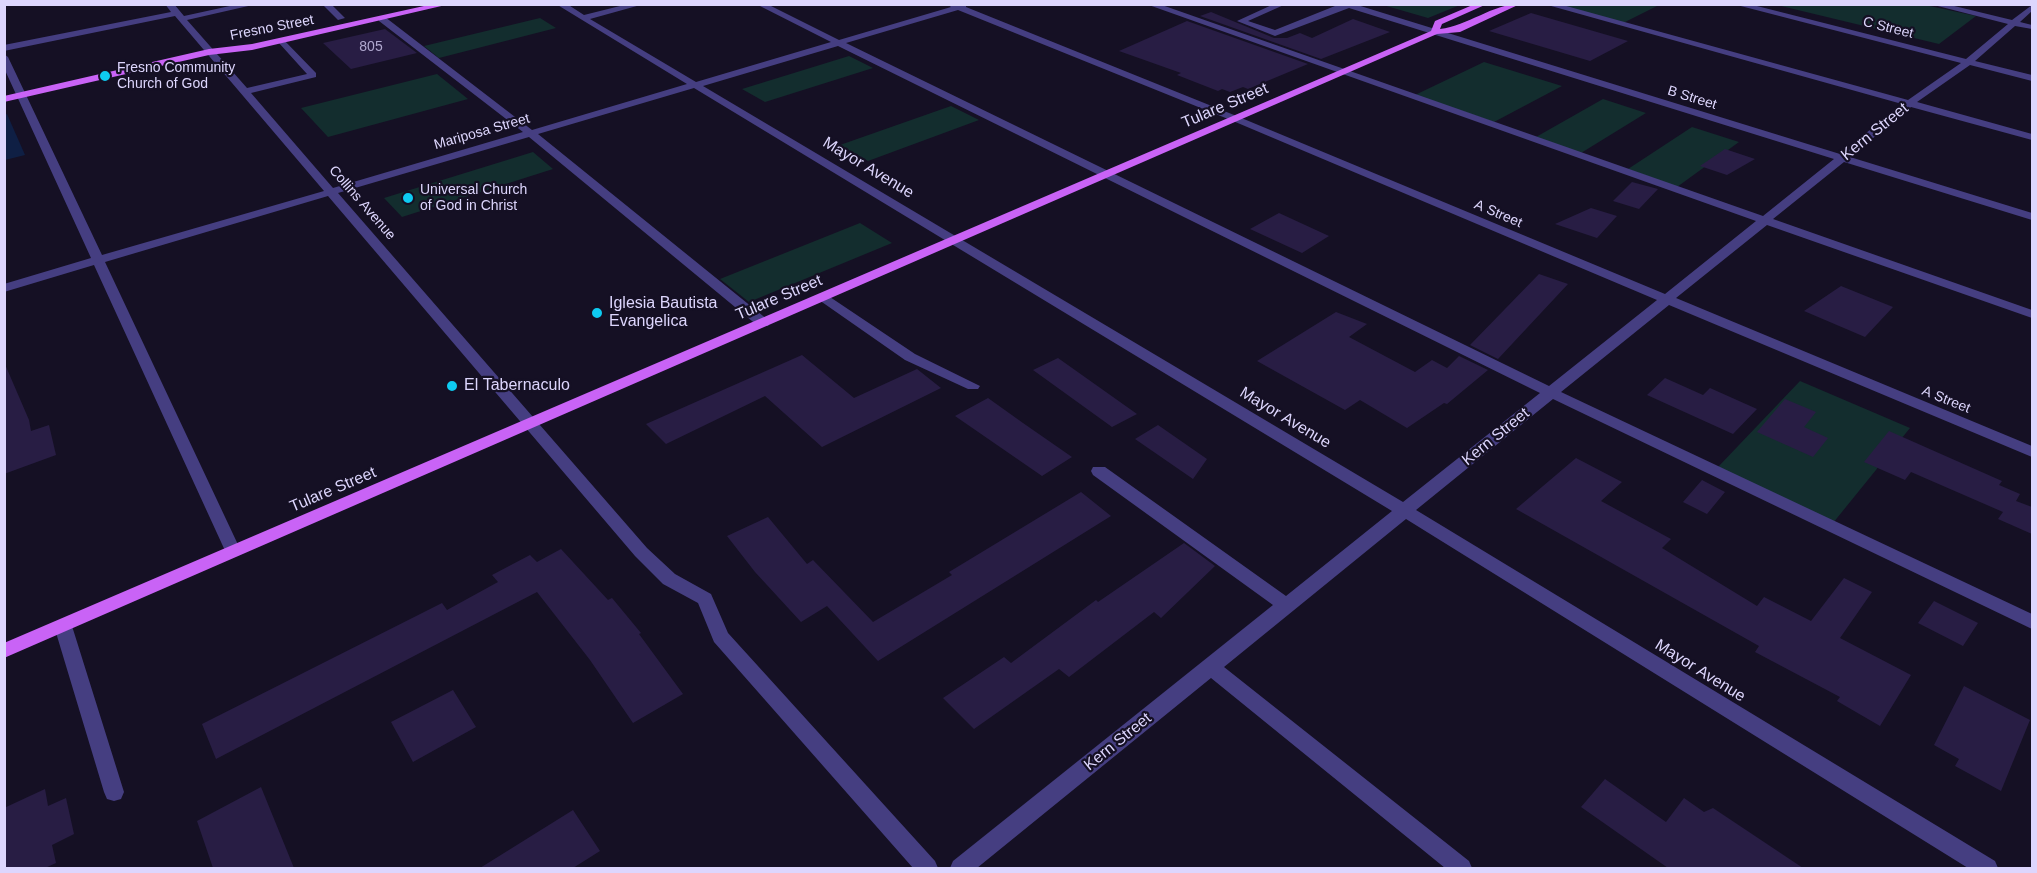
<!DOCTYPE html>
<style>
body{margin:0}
#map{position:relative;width:2037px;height:873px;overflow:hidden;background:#151024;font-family:Arial,sans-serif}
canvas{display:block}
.frame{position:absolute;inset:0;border:6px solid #ddd6fd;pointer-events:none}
</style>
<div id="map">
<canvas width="2037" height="873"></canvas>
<div class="frame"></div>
</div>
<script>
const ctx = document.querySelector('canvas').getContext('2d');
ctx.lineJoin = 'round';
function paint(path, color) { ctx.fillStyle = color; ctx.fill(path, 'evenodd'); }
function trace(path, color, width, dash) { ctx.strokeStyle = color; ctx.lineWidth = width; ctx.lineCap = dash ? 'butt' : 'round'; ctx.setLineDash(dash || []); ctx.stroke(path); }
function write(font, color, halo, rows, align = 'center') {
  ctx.font = font + ' Arial,sans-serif'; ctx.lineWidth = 4.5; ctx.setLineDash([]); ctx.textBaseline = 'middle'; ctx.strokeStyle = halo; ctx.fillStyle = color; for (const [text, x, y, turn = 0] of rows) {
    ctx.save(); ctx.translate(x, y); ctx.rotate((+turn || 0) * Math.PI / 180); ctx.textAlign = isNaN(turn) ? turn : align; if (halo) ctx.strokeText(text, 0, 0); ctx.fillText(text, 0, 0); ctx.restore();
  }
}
paint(new Path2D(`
 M1383 5H1460L1428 18Z
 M1550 5H1659L1621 24Z
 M1777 5H1925L1976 16 1939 44Z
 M540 18 556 28 439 58 424 46Z
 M849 56 873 68 765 102 742 89Z
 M1484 62 1562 86 1494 122 1415 95Z
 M437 74 468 99 328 137 301 108Z
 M1603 99 1646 113 1581 153 1536 137Z
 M951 106 979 120 868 161 840 145Z
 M1692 127 1739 142 1677 187 1628 169Z
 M533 152 553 169 402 217 384 198Z
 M860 223 892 243 749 302 720 279Z
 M1800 381 1910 428 1833 523 1718 467Z`), '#132d2e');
paint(new Path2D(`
 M7 114 25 155 5 160V115Z`), '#0f1f44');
paint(new Path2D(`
 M1211 12 1274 38H1287L1300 33 1312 38 1353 19 1390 32 1321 59 1200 16Z
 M1531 13 1628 41 1590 61 1489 31Z
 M1187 21 1308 64 1248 89 1243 87 1230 92 1222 89 1218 91 1177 75 1181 73 1119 51Z
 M385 29 417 53 351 69 323 43Z
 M1725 149 1755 159 1727 175 1700 166Z
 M1632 182 1658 189 1639 209 1613 201Z
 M1591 208 1617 216 1597 238 1555 224Z
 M1279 213 1329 236 1302 253 1250 229Z
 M1539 274 1568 284 1498 359 1470 345Z
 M1841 286 1893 307 1865 337 1804 311Z
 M1336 312 1367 324 1349 337 1415 372 1432 360 1447 368 1459 356 1488 370 1447 404 1444 403 1407 428 1360 400 1345 410 1257 361Z
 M802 355 854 398 917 369 941 388 822 447 765 396 666 444 646 424Z
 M1058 358 1137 414 1112 427 1033 370Z
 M4 362 29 420 31 431 49 425 56 455 4 474Z
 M1665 378 1703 395 1710 388 1757 409 1733 434 1647 395Z
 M988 398 1023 423 1072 457 1042 476 955 416Z
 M1785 399 1816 412 1804 427 1828 438 1813 457 1757 432Z
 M1158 425 1207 459 1193 479 1135 439Z
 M1889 431 2002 481 1999 485 2020 494 2016 501 2032 507V534L1998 519 2003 512 1911 472 1905 480 1864 462Z
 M1576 458 1622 482 1601 501 1671 539 1662 548 1757 606 1764 597 1811 621 1844 578 1872 592 1840 638 1911 675 1880 726 1837 701 1840 697 1755 652 1759 646 1516 509Z
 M1702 480 1725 492 1707 514 1683 502Z
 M1081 492 1111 516 878 661 827 606 801 622 755 572 727 536 768 517 807 564 813 560 873 622 952 575 949 572Z
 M1184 543 1215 566 1161 618 1154 612 1069 677 1059 669 974 729 943 698 1004 657 1011 663 1096 600 1098 602Z
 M561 549 608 600 612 598 641 633 639 634 683 694 633 723 590 660 537 592 216 759 202 724 442 603 447 610 498 582 492 575 530 555 537 562Z
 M1934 601 1978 623 1963 646 1918 623Z
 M1964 686 2030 720 2001 791 1955 766 1959 759 1934 745Z
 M453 690 476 727 413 762 391 722Z
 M1605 779 1666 822 1684 798 1704 812 1713 808 1803 868H1668L1581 807Z
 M261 787 294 868H213L197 821Z
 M45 789 48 806 66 798 74 834 52 845 56 863 45 868H4V808Z
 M573 810 600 851 573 868H480Z`), '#281d44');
paint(new Path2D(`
 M165 4H174L184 16 239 4H257L187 20 247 88 307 74 279 43 278 41 282 38 316 73V77L251 93 333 188 523 132 379 21V17H385L532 130 687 84 556 4H567L584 15 628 4H644L590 19 696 82 831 42 756 4H767L839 40 951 7 947 4H966V7L1239 117 1665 294 1756 221 1146 4H1159L1763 216 1834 159 1349 8 1275 36 1237 21 1274 4H1286L1248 21 1275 30 1340 4H1354L1840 154 1902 104 1544 4H1559L1908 100 1961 63 1733 4H1749L1966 59 2008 24 1930 4H1946L2012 20 2032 5V11L2020 22 2032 25V29L2015 26 1975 61 2032 75V81L1970 65 1917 102 2032 134V140L1911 107 1850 157 2032 213V220L1844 162 1773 219 2032 310V318L1767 225 1676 298 2032 446V457L1669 305 1561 392 2032 614V629L1553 399 1416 510 1995 861 1998 868H1968L1406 519 1224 667 1469 861 1472 868H1445L1211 678 977 868H950L953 861 1273 605 1093 475 1091 471 1093 467H1105L1286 596 1392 511 694 88 538 134 768 320 770 323 768 326H758L529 137 338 193 647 548 675 574 711 594 728 633 935 861 938 868H913L714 642 698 603 663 584 635 556 328 196 105 262 241 551 239 555H227L94 265 4 292V284L91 258 4 68V54L8 57 102 255 324 191 175 16 4 51V45L171 12ZM958 10 1233 121 1657 300 1549 386 846 43ZM838 46 1540 393 1403 502 703 86Z
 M322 4H331L345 18 338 20Z
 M824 293 915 354 980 386 978 389H968L905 360 819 300V294Z
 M63 619 69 621 72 626 124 792 121 799 114 801 107 799 104 792 54 626 57 621Z`), '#453e81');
paint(new Path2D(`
 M433 4H450L252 50 209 55 4 102V96L209 49 252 44Z
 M1475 4H1487L1442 24 1440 29C1468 26 1492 4 1520 4L1460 32 1437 34 4 658V643L1431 31 1435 21Z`), '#c963f6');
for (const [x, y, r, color] of [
 [105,76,6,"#0ecbf1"],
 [408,198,6,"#0ecbf1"],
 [597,313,6,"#0ecbf1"],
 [452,386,6,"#0ecbf1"]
]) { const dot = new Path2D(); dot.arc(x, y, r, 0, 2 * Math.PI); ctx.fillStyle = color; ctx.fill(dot); trace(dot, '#151024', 2); }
write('14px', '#ddd6fd', '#151024', [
 ["Fresno Street",272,28,-11],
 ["C Street",1888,28,14],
 ["B Street",1692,98,17],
 ["Mariposa Street",482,132,-16],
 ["Collins Avenue",362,203,49],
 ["A Street",1498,214,23],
 ["A Street",1946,400,22]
]);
write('14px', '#b0a8cf', null, [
 ["805",371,47]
]);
write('14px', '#ddd6fd', '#151024', [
 ["Fresno Community",117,68],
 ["Church of God",117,84],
 ["Universal Church",420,190],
 ["of God in Christ",420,206]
], 'left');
write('16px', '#ddd6fd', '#151024', [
 ["Tulare Street",1225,106,-23],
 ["Kern Street",1875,132,-39],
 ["Mayor Avenue",868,168,31],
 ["Tulare Street",779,298,-23],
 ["Mayor Avenue",1285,418,31],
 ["Kern Street",1496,437,-39],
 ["Tulare Street",333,490,-23],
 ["Mayor Avenue",1700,671,32],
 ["Kern Street",1118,742,-39]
]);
write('16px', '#ddd6fd', '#151024', [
 ["Iglesia Bautista",609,304],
 ["Evangelica",609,322],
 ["El Tabernaculo",464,386]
], 'left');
</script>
